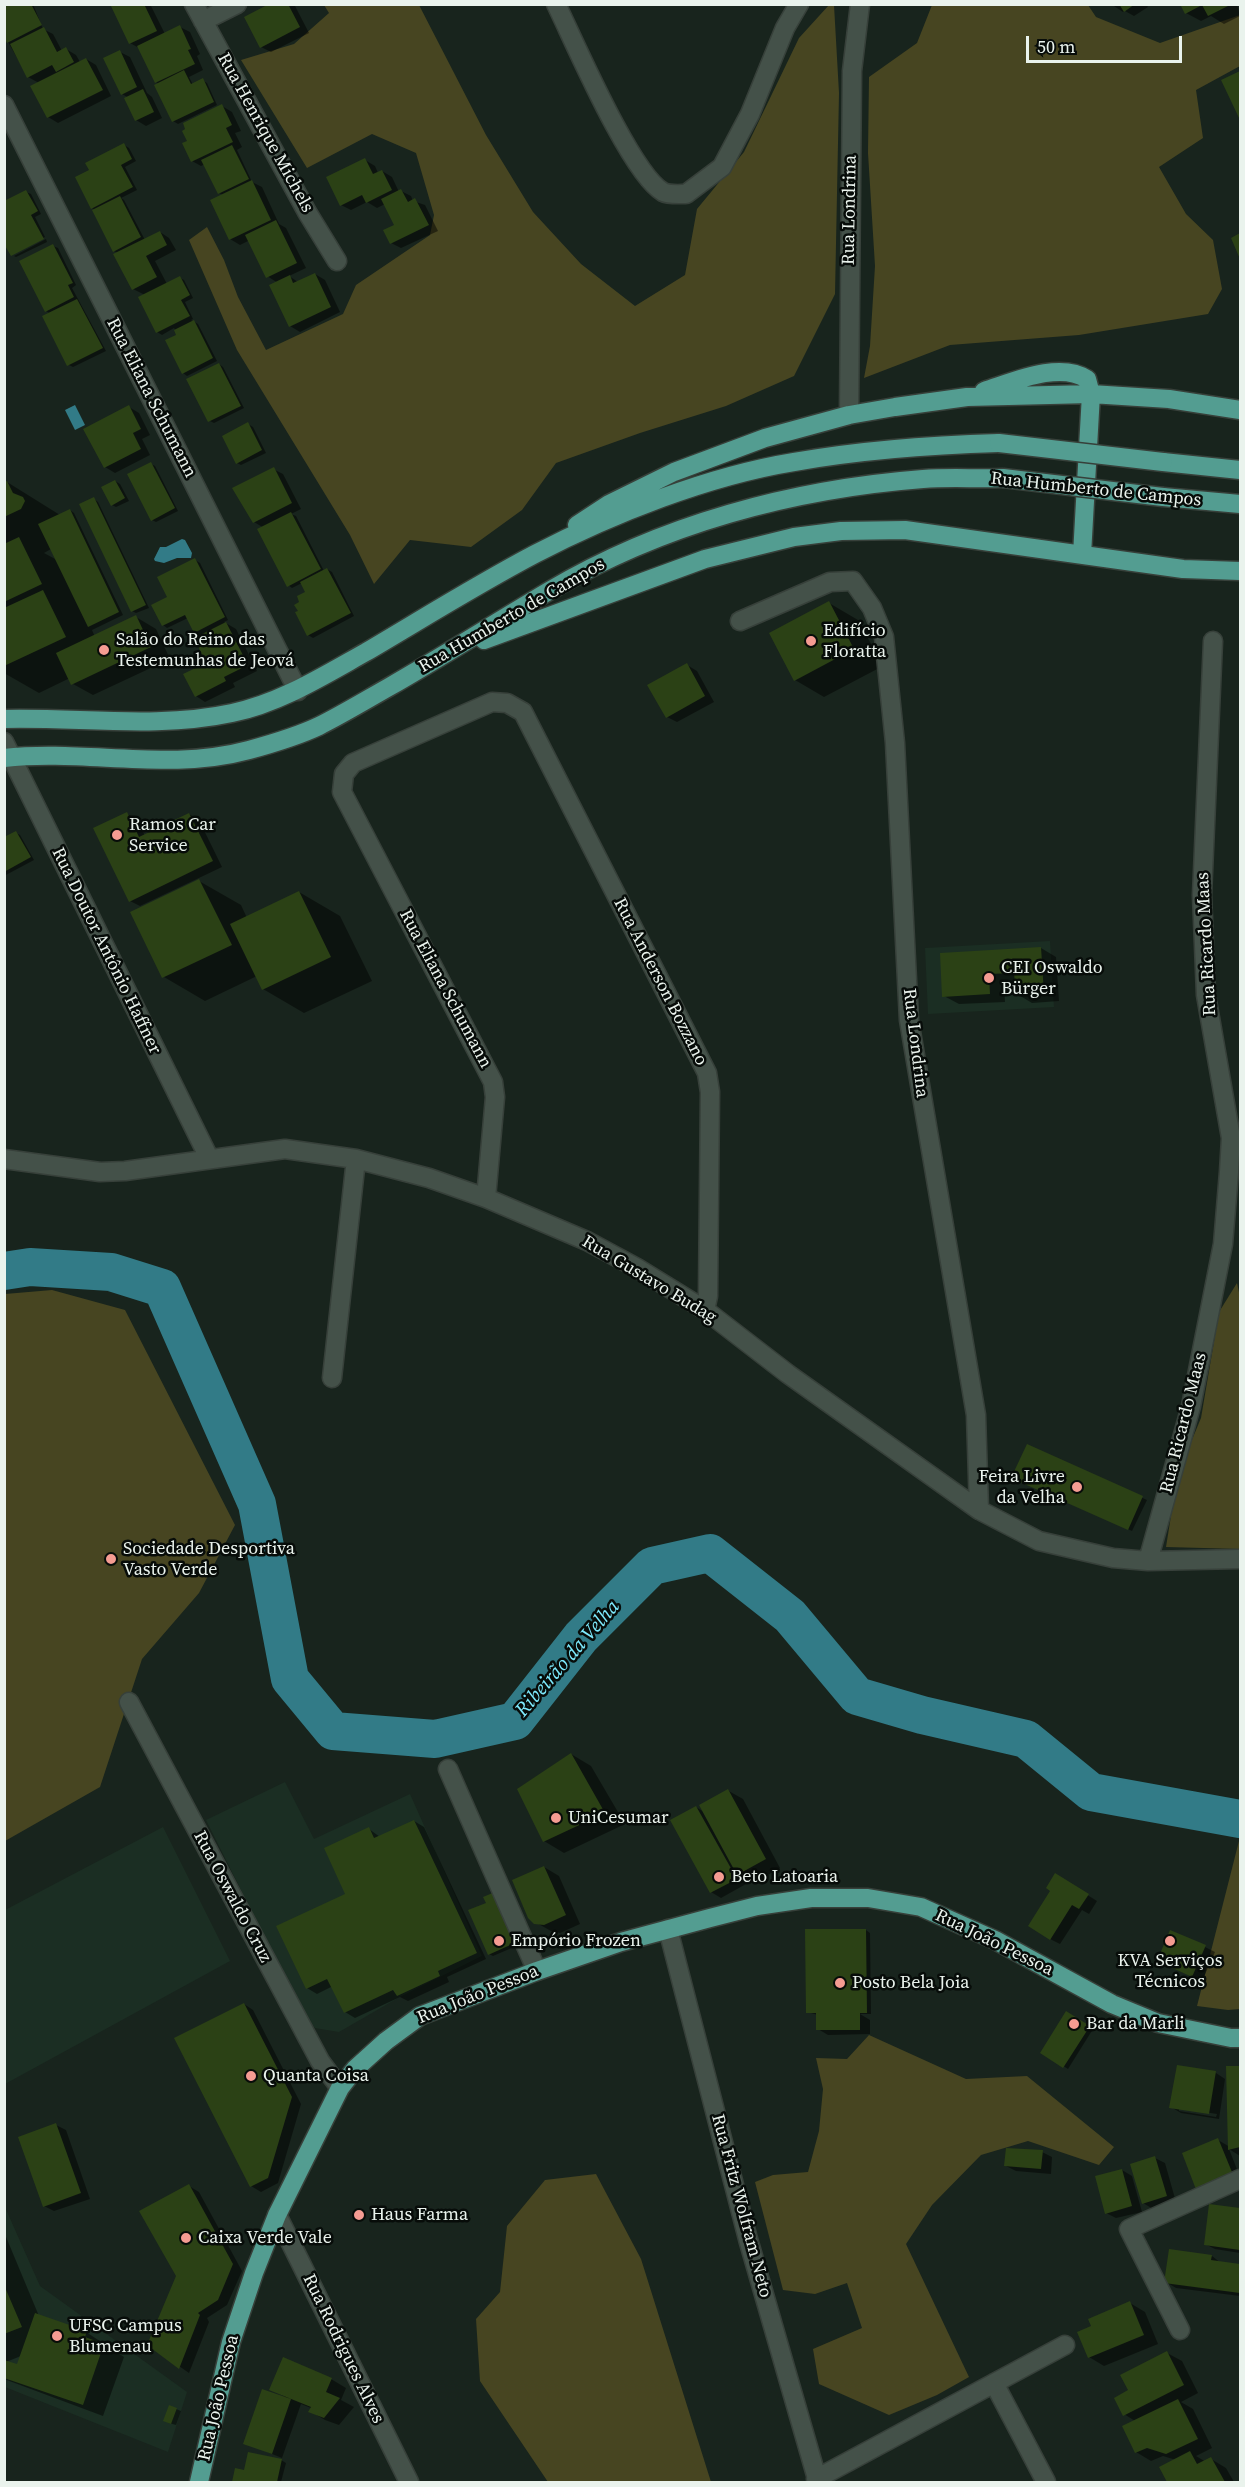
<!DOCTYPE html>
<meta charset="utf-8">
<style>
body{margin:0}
#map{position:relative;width:1245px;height:2487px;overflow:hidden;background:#18241d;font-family:"Source Serif 4",serif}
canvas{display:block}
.frame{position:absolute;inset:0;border:6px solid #eaf3ed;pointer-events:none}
.scale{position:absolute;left:1026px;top:36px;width:156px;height:27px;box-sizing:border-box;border:3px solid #eaf3ed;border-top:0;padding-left:8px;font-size:18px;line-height:21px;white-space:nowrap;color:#eaf3ed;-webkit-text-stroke:4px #070c09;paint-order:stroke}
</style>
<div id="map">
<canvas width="1245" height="2487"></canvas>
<div class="frame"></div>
<div class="scale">50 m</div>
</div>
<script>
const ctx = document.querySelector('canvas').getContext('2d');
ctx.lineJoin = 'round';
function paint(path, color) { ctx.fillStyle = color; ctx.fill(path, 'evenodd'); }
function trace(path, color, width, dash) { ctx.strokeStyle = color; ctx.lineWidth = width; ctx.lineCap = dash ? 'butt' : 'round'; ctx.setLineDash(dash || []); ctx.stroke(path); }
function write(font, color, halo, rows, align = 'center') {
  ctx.font = font + ' "Source Serif 4",serif'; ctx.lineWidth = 5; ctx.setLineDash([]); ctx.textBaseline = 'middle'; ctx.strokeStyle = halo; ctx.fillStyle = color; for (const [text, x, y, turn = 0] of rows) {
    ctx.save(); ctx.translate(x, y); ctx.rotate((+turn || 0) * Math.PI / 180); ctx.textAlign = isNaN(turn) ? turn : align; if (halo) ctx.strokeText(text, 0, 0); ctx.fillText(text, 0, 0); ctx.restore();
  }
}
paint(new Path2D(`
 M1050 941 1054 1007 928 1014 925 948Z
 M285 1782 314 1839 410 1794 482 1956 398 1998 339 2032 315 2028 305 2018 206 1820Z
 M163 1827 230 1961 5 2084V1910Z
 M4 2205 40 2286 187 2392 168 2452 5 2387Z`), '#1b2e23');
paint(new Path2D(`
 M324 5H419L486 135 533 212 581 264 635 306 685 275 697 209 744 152 799 38 829 5H834L839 93 835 294 794 376 726 406 640 433 556 463 522 510 471 547 410 540 374 584 350 535 237 350 189 240 207 227 224 260 238 297 266 350 343 314 356 285 430 235 434 215 416 153 372 134 307 168 241 60 294 44 329 13Z
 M932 5H1088L1096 17 1160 43 1240 15V66L1196 90 1203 138 1159 167 1186 214 1213 240 1222 289 1208 314 1079 335 950 345 864 378 870 346 875 266 868 153 869 77 917 43Z
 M1237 1283 1240 1297V1549L1166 1547 1174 1497 1184 1459 1201 1418 1219 1312Z
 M52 1290 125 1310 235 1525 199 1593 142 1659 100 1787 5 1841V1294Z
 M1240 1837V2009L1228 2010 1197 2006Z
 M869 2035 966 2079 1027 2076 1114 2147 1099 2165 1028 2141 981 2155 932 2205 906 2244 969 2377 937 2395 889 2415 819 2384 813 2349 862 2328 847 2283 815 2294 783 2290 755 2182 773 2175 808 2172 819 2131 823 2089 816 2058 847 2059Z
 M596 2174 641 2259 711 2482H548L480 2381 476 2319 500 2292 507 2226 545 2180Z`), '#474521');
paint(new Path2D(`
 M75 405 85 425 75 430 65 410Z
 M182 539 185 540 192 553 191 558H177L164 563 155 561 154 559 160 547H166Z`), '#327b87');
paint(new Path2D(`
 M4 4H33L43 29 53 34 62 51 66 49 76 55 80 62 86 59 96 65 111 96 58 123 48 117 39 83 28 77 8 42Z
 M112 4H150L165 34 180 27 190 32 200 54 197 56 203 70 189 77 193 85 202 80 207 83 217 105 178 124 173 121 159 84 156 82 139 48 130 43Z
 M272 4H294L309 33 271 52 261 47Z
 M1111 4H1146L1148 7 1134 16 1125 11 1123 12Z
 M1182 4H1237L1240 16 1224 24 1211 16 1201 21 1186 13Z
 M120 52 130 57 147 93 152 97 162 118 146 126 136 120 129 98 122 94Z
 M1240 72V116L1223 81Z
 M222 106 232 112 241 131 235 133 242 147 237 150 252 182 262 187 279 224 286 228 306 268 289 276 298 282 315 274 325 280 340 312 300 332 290 326 278 283 267 276 250 240 240 245 230 239 223 195 219 193 205 164 201 166 192 161 189 142Z
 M124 145 129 148 136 161 125 167 137 190 121 198 124 200 145 240 160 232 169 238 176 250 155 261 167 284 180 278 184 280 193 298 185 302 193 319 191 320 198 324 217 361 187 376 183 373 178 335 174 328 162 335 157 332 145 295 133 289 118 253 114 251 95 210 92 208 91 170Z
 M365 160 375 166 378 173 382 171 392 177 399 192 401 191 411 196 413 201 425 205 438 231 401 248 391 243 396 226 385 204 377 208 367 202 351 210 341 205Z
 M26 192 31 194 41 214 35 217 45 237 12 253Z
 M46 239 47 242 16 257 14 256Z
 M53 246 58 248 76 285 72 288 106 351 73 367 69 365 51 314 46 311Z
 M219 364 223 367 244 408 214 423 210 421Z
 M129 407 139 413 150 435 142 439 150 455 115 473 105 467Z
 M248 424 253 427 266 453 241 465 237 463Z
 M151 464 155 466 178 511 156 522 152 520Z
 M273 469 283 474 301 509 291 514 296 516 324 571 327 569 332 572 354 616 313 638 308 635 300 612 307 593 302 583 292 588 288 585 264 528 254 522 234 489Z
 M115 481 120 484 129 501 116 507 112 505Z
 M7 482 60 515 70 510 74 513 123 615 92 630 95 637 136 617 156 629 170 659 93 695 73 684 70 678 39 693 4 673V483ZM51 549 57 560 44 553Z
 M94 499 98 502 149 608 136 613 132 611Z
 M195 560 200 563 228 620 224 622 236 629 257 671 233 683 235 687 205 702 196 696 208 663 202 636 195 632 188 618 167 628 163 625 169 598Z
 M829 603 858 620 883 666 824 697 795 680Z
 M687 665 697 671 714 702 677 722 667 717Z
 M127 814 137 819 145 836 189 814 199 820 222 867 140 906 130 901Z
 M16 833 20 835 34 860 4 876V834L7 838Z
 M199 881 241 905 247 918 299 892 340 916 372 981 304 1013 263 989 257 976 205 1001 164 977 132 913Z
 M1041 948 1056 957 1059 1001 1032 1003 1017 994 1016 981 1004 982 1005 1002 959 1004 944 996 941 954Z
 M1027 1446 1147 1500 1132 1531 1017 1480Z
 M571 1754 591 1766 625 1824 564 1853 544 1841Z
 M727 1790 743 1799 780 1868 754 1883 740 1875 746 1884 721 1898 711 1892 696 1807 704 1812Z
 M414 1821 424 1827 486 1959 447 1977 449 1982 408 2001 400 1997 355 2018 345 2012 333 1986 317 1994 307 1988 347 1894 369 1829 380 1837Z
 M544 1867 559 1876 580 1924 560 1933 551 1931 535 1922Z
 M1065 1881 1097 1901 1089 1914 1082 1910 1060 1944 1050 1939Z
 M488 1903 521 1944 493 1956 489 1954Z
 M866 1930 870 1933 871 2014H860L870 2020V2034L828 2035 818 2029V2015L807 2012Z
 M1205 1947 1215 1952 1202 1981 1168 1966Z
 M244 2004 253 2010 301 2104 278 2183 261 2192 251 2186Z
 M1066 2013 1093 2029 1068 2069 1042 2052Z
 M1240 2067V2156L1229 2149 1240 2177 1208 2196 1218 2140 1230 2147 1228 2068Z
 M1216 2073 1225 2079 1219 2119 1181 2113 1171 2107ZM1179 2108 1217 2114 1216 2117 1179 2111Z
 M56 2125 66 2130 90 2199 54 2211 44 2206Z
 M1042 2152 1052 2157 1051 2174 1016 2171 1006 2166Z
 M1155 2158 1165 2163 1176 2202 1153 2209 1143 2203Z
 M1122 2170 1132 2176 1142 2212 1116 2218 1106 2213Z
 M189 2186 199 2192 242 2271 227 2305 207 2318 209 2322 189 2373 149 2345 178 2275Z
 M1211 2206 1240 2210V2253L1215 2249 1205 2244Z
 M4 2232 39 2316 86 2332 124 2357 103 2416 4 2379ZM21 2356 17 2366 6 2362Z
 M1212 2256 1221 2263 1240 2265V2296L1176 2288 1166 2282Z
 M1130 2303 1145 2312 1158 2344 1104 2366 1089 2357Z
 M1167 2353 1182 2361 1198 2393 1181 2402 1193 2409 1212 2448 1196 2456 1206 2462 1211 2459 1226 2468 1234 2482H1169L1161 2468 1176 2460 1163 2456 1151 2461 1136 2452 1135 2421 1124 2414 1130 2391Z
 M331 2379 346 2388 341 2400 354 2407 339 2425 325 2420 310 2411 311 2408 301 2404 282 2458 245 2443 285 2397 271 2389Z
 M176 2409 181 2411 176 2425 169 2423Z
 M281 2460 286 2463 281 2482H233L236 2469 245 2471Z`), '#0007');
trace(new Path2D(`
 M4 1271 30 1267 111 1272 162 1288 257 1504 290 1679 333 1731 435 1739 515 1721 581 1637 652 1566 710 1553 790 1616 857 1696 922 1715 1026 1739 1091 1792 1240 1819`), '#327b87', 38);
paint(new Path2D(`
 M4 4H31L42 25 7 43 4 37Z
 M110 4H144L157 31 129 44Z
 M269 4H288L300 27 260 48 244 17Z
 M1119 4H1135L1124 12Z
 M1180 4H1227L1228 6 1208 16 1202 5 1185 14Z
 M180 25 191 49 188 50 195 64 155 83 137 46Z
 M44 27 57 52 66 47 74 62 56 72 52 65 27 78 10 44Z
 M120 50 137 87 121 95 103 58Z
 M86 58 103 90 47 118 30 86Z
 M184 70 191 84 203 78 214 102 172 122 154 85Z
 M1240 71V120L1221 80Z
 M143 89 154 112 135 121 124 98Z
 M222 104 232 125 226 128 233 142 191 162 182 143 187 141 182 131 185 129 183 123Z
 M124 143 132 159 121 165 133 187 91 209 75 177 89 170 85 163Z
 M232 145 249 179 218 194 201 160Z
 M365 158 373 174 382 170 392 190 366 203 362 195 340 206 326 177Z
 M252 180 271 220 229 240 210 200Z
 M401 189 408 202 415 198 429 225 390 244 383 230 394 225 381 199Z
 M26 190 38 211 31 215 44 239 11 256 4 244V201Z
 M120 196 141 237 113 252 92 210Z
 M276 220 297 263 266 278 245 235Z
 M160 231 167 245 146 256 157 277 132 290 113 254Z
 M1240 233V259L1231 238Z
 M53 244 73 283 68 285 74 297 45 312 19 261Z
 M315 273 331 307 289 327 269 285 290 275 293 283Z
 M180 276 190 295 181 300 190 316 156 333 138 297Z
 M77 299 103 348 67 366 42 316Z
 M194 320 213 358 182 374 165 340 176 335 174 330Z
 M219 363 241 406 208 422 186 379Z
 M129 405 141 429 133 433 141 449 104 468 83 429Z
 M248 422 262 450 236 464 222 436Z
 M151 462 175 508 151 521 127 474Z
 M274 467 292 503 253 523 232 488Z
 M115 480 125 498 111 506 101 487Z
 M7 481 13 493 23 497 25 501 21 509 4 517V482Z
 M94 497 146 605 131 612 79 504Z
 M70 509 119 612 88 627 38 524Z
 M291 512 321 569 287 587 257 529Z
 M19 537 42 584 4 602V544Z
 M195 558 225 617 194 633 185 615 162 626 151 605 167 597 157 577Z
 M327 568 351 613 307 636 295 612 298 611 294 605 299 602 297 596 305 592 300 582Z
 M43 590 66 637 4 666V608Z
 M829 601 854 649 794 681 769 633Z
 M136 615 151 647 71 685 56 653Z
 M226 622 248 665 224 677 226 681 195 697 183 674 206 663 194 638Z
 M687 663 705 696 666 718 647 685Z
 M127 812 139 837 189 813 213 861 129 902 93 828Z
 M16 831 31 857 4 872V837Z
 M199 879 232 945 162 978 130 912Z
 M299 891 331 957 262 990 230 924Z
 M1041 947 1044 994 1016 995 1014 973 989 974 990 994 942 997 940 953Z
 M1027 1444 1143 1496 1128 1530 1011 1478Z
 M571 1753 605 1813 543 1842 517 1789Z
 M728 1789 766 1859 737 1875 699 1805Z
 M696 1806 737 1879 710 1893 670 1820Z
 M414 1820 477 1953 438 1971 440 1976 397 1996 393 1990 344 2013 327 1979 306 1989 276 1926 345 1894 324 1848 369 1827 374 1838Z
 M544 1866 566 1915 544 1925 534 1924 528 1918 512 1880Z
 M1055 1873 1089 1894 1079 1909 1072 1905 1050 1940 1028 1926 1050 1891 1046 1888Z
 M495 1892 517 1942 488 1955 468 1910 486 1903 483 1897Z
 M805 1929H866L867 2013H860V2030H816V2013H806Z
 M1170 1930 1206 1945 1192 1977 1157 1961Z
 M244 2003 292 2097 268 2178 250 2187 174 2038Z
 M1066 2011 1090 2026 1063 2068 1040 2053Z
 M1177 2065 1216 2071 1209 2114 1169 2108Z
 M1226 2066H1240V2147L1228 2150Z
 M56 2123 81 2193 43 2207 18 2137Z
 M1218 2138 1234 2177 1197 2192 1182 2153Z
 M1006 2148 1043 2150 1041 2169 1004 2166Z
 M1155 2156 1167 2196 1142 2204 1130 2164Z
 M1122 2169 1132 2206 1105 2214 1095 2176Z
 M189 2184 233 2264 218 2300 198 2313 200 2315 179 2369 147 2345 176 2276 139 2211Z
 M1209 2204 1240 2208V2250L1204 2245Z
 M1169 2249 1212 2255 1211 2260 1240 2264V2293L1164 2283Z
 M4 2285 22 2327 4 2334Z
 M1130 2301 1144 2335 1088 2358 1077 2332 1091 2326 1088 2319Z
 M35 2313 87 2331 85 2337 104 2344 83 2405 4 2378V2360L17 2364Z
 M1167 2351 1184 2385 1123 2416 1114 2398 1128 2390 1120 2375Z
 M283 2357 332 2378 326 2392 340 2398 324 2418 308 2412 311 2407 269 2390Z
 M262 2389 291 2399 272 2454 243 2444Z
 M1178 2399 1198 2439 1166 2454 1147 2448 1135 2453 1122 2426Z
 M169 2405 177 2408 171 2424 163 2421Z
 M1190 2451 1197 2464 1211 2457 1225 2482H1167L1159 2467Z
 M248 2452 282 2459 277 2482H232L235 2468 244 2470Z`), '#2b4115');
const minor = new Path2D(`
 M194 4 307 212 337 261
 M556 4C575 43 631 174 663 192 669 195 679 194 686 194L722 167 750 114 785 28 799 4
 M203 21 237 4
 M4 105 298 691
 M849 415 852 71 860 4
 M740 621 830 582 853 581 872 608 884 637 895 743 909 1020 976 1415 979 1510
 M4 742 209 1158
 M4 1159 100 1172 125 1171 285 1149 356 1159 429 1178 486 1198 587 1241 637 1268 705 1310 788 1374 979 1510 1039 1541 1113 1558 1148 1561 1240 1559
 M486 1198 495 1097 493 1082 342 792 344 774 353 763 492 702 507 703 523 712 707 1073 710 1092 708 1296 705 1310
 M332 1378 356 1159
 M1148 1561 1191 1406 1223 1244 1229 1172 1231 1138 1206 995 1202 895 1213 641
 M129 1702 320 2061 340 2088
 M448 1769 537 1971
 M668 1929 748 2239 818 2482
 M277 2215 409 2482
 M1180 2330 1129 2229 1240 2179
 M994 2383 1046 2482
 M816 2479 1065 2345`);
const major = new Path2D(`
 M984 391C1013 382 1059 361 1087 379L1091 394 1082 555
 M1163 462 1240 470
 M1163 497 1240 504
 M577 525 609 504 674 472 765 438 849 415 895 407 967 397 1091 394 1169 399 1240 410
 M484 640 705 559 794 537 841 531 905 530 1183 569 1240 571
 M4 719C79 717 158 729 232 713 280 703 323 676 366 652 422 619 478 584 535 554 612 514 708 476 794 462 862 450 930 445 999 443
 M4 758C86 749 168 772 249 750 271 744 298 736 319 726 343 714 366 700 389 687 443 656 495 623 549 591 662 524 793 489 923 479 950 477 977 479 1003 478
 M199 2482 231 2342 254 2273 277 2215 340 2088 355 2069 386 2041 420 2016 537 1971 621 1942 710 1918 757 1906 811 1898H868L921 1907 995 1940 1112 2004 1158 2023 1231 2038H1240`);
trace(minor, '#37403a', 21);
trace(major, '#37403a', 21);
trace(minor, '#445149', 18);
trace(major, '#539d91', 18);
const majorBridge = new Path2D(`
 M999 443 1163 462
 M1003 478 1163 497`);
trace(majorBridge, '#37403a', 21, []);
trace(majorBridge, '#539d91', 18);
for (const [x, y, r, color] of [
 [811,641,6,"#f59c92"],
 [104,650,6,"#f59c92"],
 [117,835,6,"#f59c92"],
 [989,978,6,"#f59c92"],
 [1077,1487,6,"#f59c92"],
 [111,1559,6,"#f59c92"],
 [556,1818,6,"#f59c92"],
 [719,1877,6,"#f59c92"],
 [499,1941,6,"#f59c92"],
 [1170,1941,6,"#f59c92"],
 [840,1983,6,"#f59c92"],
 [1074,2024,6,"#f59c92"],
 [251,2076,6,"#f59c92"],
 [359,2215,6,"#f59c92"],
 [186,2238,6,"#f59c92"],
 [57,2336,6,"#f59c92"]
]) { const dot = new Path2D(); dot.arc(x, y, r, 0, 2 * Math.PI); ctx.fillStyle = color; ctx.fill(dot); trace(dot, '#070c09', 2); }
write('18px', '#eaf3ed', '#070c09', [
 ["Rua Henrique Michels",265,133,61],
 ["Rua Londrina",850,210,-89],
 ["Rua Eliana Schumann",151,398,63],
 ["Rua Humberto de Campos",1096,490,6],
 ["Rua Humberto de Campos",512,616,-30],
 ["Rua Ricardo Maas",1207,944,-93],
 ["Rua Doutor Antônio Haffner",106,951,64],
 ["Rua Anderson Bozzano",660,982,63],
 ["Rua Eliana Schumann",445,989,62],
 ["Rua Londrina",915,1043,83],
 ["Rua Gustavo Budag",649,1280,31],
 ["Rua Ricardo Maas",1184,1423,-76],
 ["Rua Oswaldo Cruz",232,1897,62],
 ["Rua João Pessoa",994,1943,26],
 ["Rua João Pessoa",478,1995,-22],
 ["Rua Fritz Wolfram Neto",741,2206,75],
 ["Rua Rodrigues Alves",343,2349,64],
 ["Rua João Pessoa",219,2398,-77]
]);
write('18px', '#eaf3ed', '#070c09', [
 ["Edifício",823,631],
 ["Floratta",823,652],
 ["Salão do Reino das",116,640],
 ["Testemunhas de Jeová",116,661],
 ["Ramos Car",129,825],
 ["Service",129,846],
 ["CEI Oswaldo",1001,968],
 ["Bürger",1001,989],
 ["Feira Livre",1065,1477,"right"],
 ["da Velha",1065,1498,"right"],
 ["Sociedade Desportiva",123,1549],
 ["Vasto Verde",123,1570],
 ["UniCesumar",568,1818],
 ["Beto Latoaria",731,1877],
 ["Empório Frozen",511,1941],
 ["KVA Serviços",1170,1961,"center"],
 ["Técnicos",1170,1982,"center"],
 ["Posto Bela Joia",852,1983],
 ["Bar da Marli",1086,2024],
 ["Quanta Coisa",263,2076],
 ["Haus Farma",371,2215],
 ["Caixa Verde Vale",198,2238],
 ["UFSC Campus",69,2326],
 ["Blumenau",69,2347]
], 'left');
write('italic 20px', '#7eebfe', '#070c09', [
 ["Ribeirão da Velha",568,1659,-49]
]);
</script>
